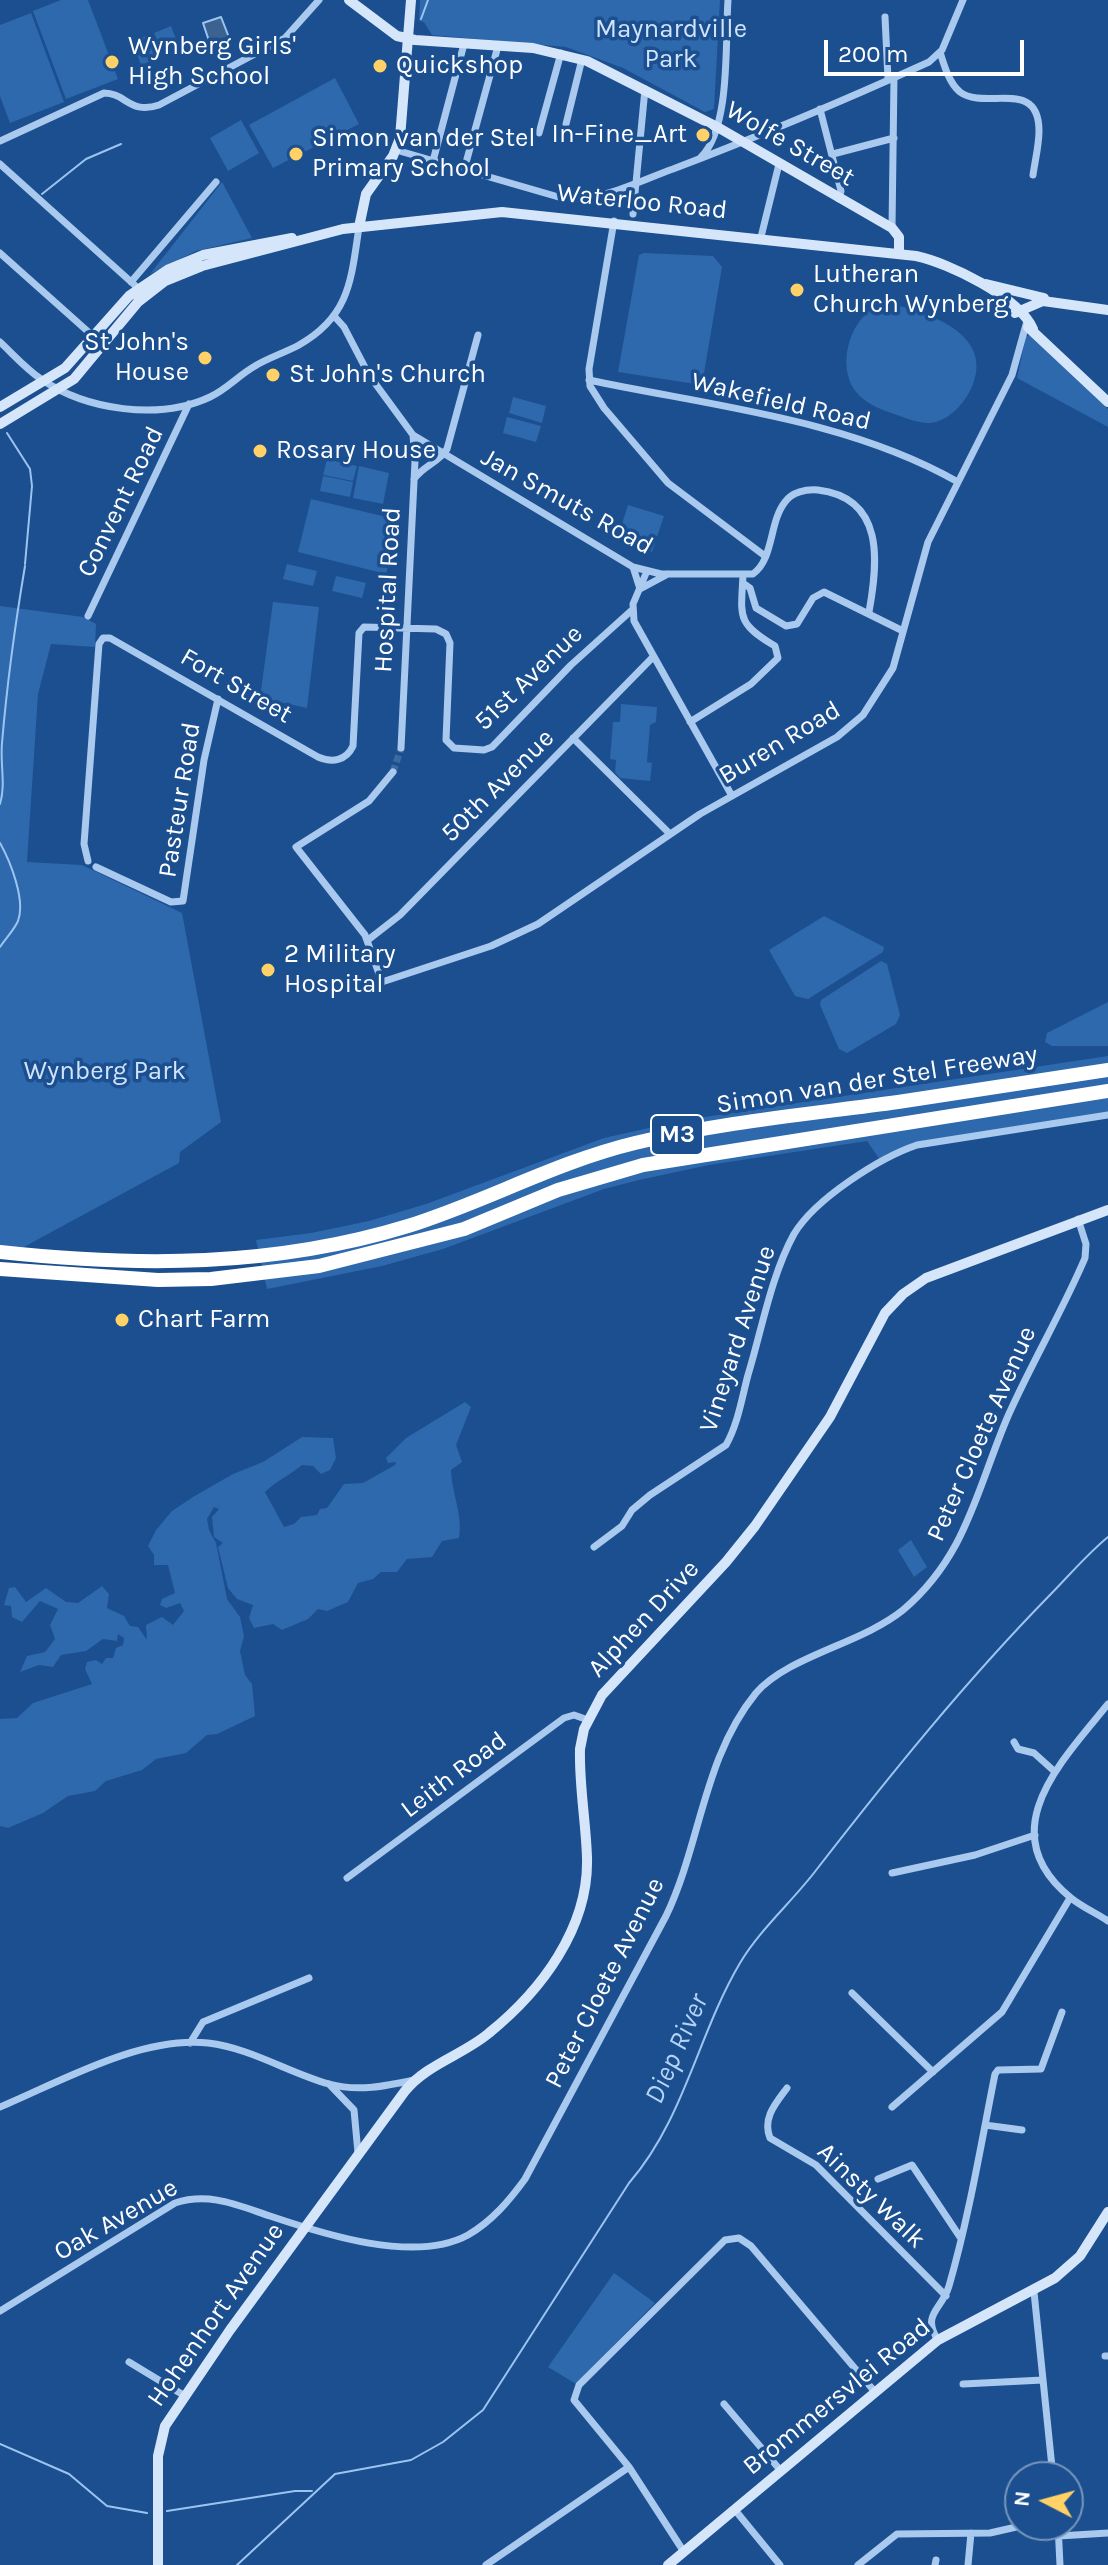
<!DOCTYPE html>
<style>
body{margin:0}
#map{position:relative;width:1108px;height:2565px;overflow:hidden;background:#1b4f8f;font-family:Karla,sans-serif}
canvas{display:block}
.north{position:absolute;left:1004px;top:2461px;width:80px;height:80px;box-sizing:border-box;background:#1b4f8f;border:2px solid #7695bc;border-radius:50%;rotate:276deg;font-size:22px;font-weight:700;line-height:32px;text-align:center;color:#fff}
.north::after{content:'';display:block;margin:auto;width:28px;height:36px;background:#ffd166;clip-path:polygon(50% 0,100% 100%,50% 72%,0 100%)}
.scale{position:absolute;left:824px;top:40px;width:200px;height:36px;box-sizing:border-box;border:4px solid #fff;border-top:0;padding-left:10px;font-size:24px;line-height:28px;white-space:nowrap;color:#fff;-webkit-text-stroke:6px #1b4f8f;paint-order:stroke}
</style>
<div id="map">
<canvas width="1108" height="2565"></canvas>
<div class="north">N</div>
<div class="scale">200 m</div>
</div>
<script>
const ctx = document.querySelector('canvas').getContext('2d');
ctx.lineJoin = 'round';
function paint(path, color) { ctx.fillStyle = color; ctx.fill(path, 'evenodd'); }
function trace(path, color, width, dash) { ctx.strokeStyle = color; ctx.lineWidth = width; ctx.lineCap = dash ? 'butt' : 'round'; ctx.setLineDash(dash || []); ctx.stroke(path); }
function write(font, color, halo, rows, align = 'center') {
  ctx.font = font + ' Karla,sans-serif'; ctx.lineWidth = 7; ctx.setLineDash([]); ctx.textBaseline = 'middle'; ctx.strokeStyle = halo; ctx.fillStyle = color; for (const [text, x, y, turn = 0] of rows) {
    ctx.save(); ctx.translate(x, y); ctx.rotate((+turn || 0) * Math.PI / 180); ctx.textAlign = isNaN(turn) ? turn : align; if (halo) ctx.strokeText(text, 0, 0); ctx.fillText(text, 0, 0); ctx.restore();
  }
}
paint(new Path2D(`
 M61 0H88L118 79 66 99 33 11Z
 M420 0H720L714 109 705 112 623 68 566 47 432 35 424 22 419 21Z
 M31 13 64 102 10 123 0 96V25Z
 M171 26 180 50 165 56 154 33Z
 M150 34 156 59 141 65 132 41Z
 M335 78 359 124 273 168 249 125Z
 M241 120 259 153 228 171 210 138Z
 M222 182 252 238 196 251 150 274Z
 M644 253 713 256 722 267 702 385 618 372 639 255Z
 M887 303C928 312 997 334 971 389 964 403 952 417 936 422 924 425 911 420 900 416 885 411 867 405 857 393 834 366 851 310 887 303Z
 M1031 335 1108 409V427L1017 378 1026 336Z
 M513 397 546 406 542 423 509 413Z
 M507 417 541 426 536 442 503 433Z
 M327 459 357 466 353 481 323 475Z
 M359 466 389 473 383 504 353 498Z
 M323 476 353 482 350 497 320 491Z
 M311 499 399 520 386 574 298 552Z
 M628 505 664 516 652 552 617 540Z
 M287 564 317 571 313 586 283 579Z
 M336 576 366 583 362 598 332 591Z
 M273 602 319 607 307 708 260 698Z
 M0 606 83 617 96 624 95 647 51 644 38 694 27 862 82 865 182 913 221 1122 180 1152 179 1163 22 1248 0 1246Z
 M621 704 657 707 656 722 650 725 647 762 652 763 650 781 620 778 615 772 616 760 610 759 613 722H620Z
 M824 916 884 947 883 952 808 999 795 996 769 950Z
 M881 961 887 964 900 1015 896 1024 847 1053 839 1049 820 1005 821 1000Z
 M1108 1002V1046H1052L1045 1042 1047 1033Z
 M1108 1056V1115L932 1142 880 1160 867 1141 709 1165 639 1180 604 1189 443 1249 382 1266 267 1289 256 1240 311 1233 369 1221 426 1204 604 1138 685 1120Z
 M465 1402 471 1407 456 1445 462 1462 451 1470C452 1494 463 1515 459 1538L442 1541 432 1557 407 1559 397 1572H381L373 1579 358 1583 348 1602 327 1611 318 1609 308 1619 282 1630 273 1624 254 1628 249 1618 253 1605 237 1599 228 1588 218 1547 223 1543 214 1537 212 1517 219 1509 214 1507 207 1519 209 1530 216 1543 227 1599 240 1617 244 1636 240 1651 245 1675 252 1684 255 1716 217 1734 207 1735 186 1753 156 1759 142 1770 106 1781 95 1791 68 1796 43 1813 8 1828 0 1826V1719L17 1718 33 1703 92 1684 85 1669 87 1662 96 1660 102 1664 106 1658H113L116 1648 123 1645 124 1638 118 1634 117 1641 103 1639 86 1651 61 1655 53 1667 39 1665 20 1672 27 1656 45 1652 55 1639 50 1625 58 1609 40 1601 22 1622 12 1617 11 1606 4 1605 9 1588 15 1587 26 1602 46 1588 66 1602 78 1603 102 1586 109 1594 107 1608 124 1616 130 1626 138 1627 147 1640 146 1625 162 1617 173 1625 184 1611 180 1603 166 1608 160 1605 162 1599 175 1593 168 1565H154V1555L148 1546 156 1530 172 1511 193 1497 233 1474 263 1462 302 1437 333 1438 336 1458 330 1470 321 1474 313 1466 302 1465C289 1476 276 1481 265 1492L284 1527 294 1524 301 1517 317 1515 320 1509 327 1508 344 1484 363 1483 395 1465 396 1462 388 1463 386 1458 406 1438Z
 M911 1540 927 1567 914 1577 898 1550Z
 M614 2273 655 2303 576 2384 548 2367Z`), '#2e69ad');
const water = new Path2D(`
 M221 17 230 40 211 47 203 23Z`);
paint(water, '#3c6290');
trace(water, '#9cc4f0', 2);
trace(new Path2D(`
 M421 19 428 0
 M42 194 86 159 121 144
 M7 433 30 469 32 486 25 564
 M0 804C6 784 0 765 2 743 7 684 15 625 25 566
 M0 843C10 861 26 900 18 921 14 930 6 938 0 947
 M0 2444 69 2474 107 2506 147 2513
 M167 2511 295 2491H312
 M237 2565 335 2474 411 2460 443 2442 483 2410 629 2183C684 2120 698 2034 740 1963 760 1929 793 1901 817 1869 890 1775 965 1682 1048 1597 1068 1577 1086 1555 1108 1537`), '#9cc4f0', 2);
trace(new Path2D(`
 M393 772 401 748`), '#3d69a0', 7, [7, 3.5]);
trace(new Path2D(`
 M885 17 888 79
 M940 52C944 65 949 83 960 92 985 111 1039 77 1039 131 1039 145 1035 161 1033 175
 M820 109 841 191 839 199
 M566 124 582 59
 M539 133 561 53
 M0 141 104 93C126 93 130 115 159 105L285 38 319 0
 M396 150 562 198C599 203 639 181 673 169 760 136 845 100 929 62L942 50 963 0
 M833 154 894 138
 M701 157C731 128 725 41 728 0
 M433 161 464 44
 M0 164 139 289
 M464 170 498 46
 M633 214 645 89
 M614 221 589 369 590 386 604 408 668 483 765 556
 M892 228 894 77
 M761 237 779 164
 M0 253 103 345
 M131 282 216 182
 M334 316 344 327 369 375 413 435 633 567 661 574H753C774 559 769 522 785 502 792 492 806 489 818 490 885 498 878 562 869 612
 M0 342C13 354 26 369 41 379 86 410 159 421 210 397 227 389 239 375 255 366 268 358 284 353 299 345 350 316 351 280 359 227
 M589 380C711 406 848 419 958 482
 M414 479C424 465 438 463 447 449L478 335
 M633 567 640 589 668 574
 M647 571 633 604 634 621 732 796
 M743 583 750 588 756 608 786 626 797 624 813 598 824 592 903 631
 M88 616 189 404
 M690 722 751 684 778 658 775 646C736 623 741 617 743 575
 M573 738 670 834
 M401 748 415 461 413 435
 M393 772 369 801 296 847 365 935 382 982 491 946 538 924 700 814 837 737 863 715 893 668 928 542 1012 375 1027 321
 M88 861 84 844 99 644 103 638H110L318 757C332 763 346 761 353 746L359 633 364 627 436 629 446 634 450 643 446 740 454 748 484 750 492 747 571 665 632 610
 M96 867 171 902 183 901 204 760 218 699
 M368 940 400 915 653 657
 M594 1547 622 1526 632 1510 650 1495 726 1445C738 1424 742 1397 748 1375 762 1329 771 1276 794 1234 815 1199 879 1158 917 1145L1108 1115
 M1108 1704C1063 1760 989 1832 1071 1898 1082 1907 1096 1913 1108 1921
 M1014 1742 1018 1749 1034 1753 1054 1771
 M892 1873 975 1855 1035 1835
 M347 1878 564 1718 574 1715 588 1720
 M852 1993 933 2072
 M190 2043 203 2022 309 1978
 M329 2084 354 2110 358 2153
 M787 2088C776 2103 762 2118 770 2138L816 2165 946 2296
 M0 2107C62 2081 140 2036 208 2043 251 2048 289 2073 329 2084 358 2092 386 2086 414 2080
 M892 2107 1002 2012 1070 1898
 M985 2125 1022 2130
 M878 2179 912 2165 960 2237
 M1034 2292 1053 2477
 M0 2311 175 2203C209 2192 237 2205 270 2216 323 2234 415 2264 468 2235 492 2221 509 2201 525 2179L666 1916C701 1843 703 1758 756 1693 788 1656 861 1644 903 1610 967 1556 977 1488 1008 1416 1032 1362 1062 1312 1085 1258L1086 1244 1078 1219
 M938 2340C921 2314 942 2310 949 2286 969 2217 981 2144 995 2074L998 2070 1041 2069 1062 2012
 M1105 2356H1108
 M129 2362 185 2396
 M963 2384 1043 2380
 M724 2404 781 2471
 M735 2510 780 2565
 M1058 2525 1060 2565
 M1059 2536 1108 2533
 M684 2552 629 2467 574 2400 579 2385 725 2240 739 2238 751 2246 875 2392
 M486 2565 629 2467
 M858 2565 897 2534 990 2533 1025 2525
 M935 2565 936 2560
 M968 2565 971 2533`), '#a9c9ee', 7);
trace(new Path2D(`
 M349 0 397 36 415 40 533 48 587 61 719 128 892 228 899 237V254
 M359 227 366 194 393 156 400 138 411 0
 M986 284 1044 298
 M1015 313 1043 301 1108 310
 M1028 327 1108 402
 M0 407 65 368 129 296 169 269 203 255 292 238
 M0 424 74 379 138 302 165 281 202 266 343 229 502 212 916 256C949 263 1019 297 1033 329
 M158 2565V2456L165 2426 230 2330 405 2091C427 2064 463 2055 489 2033 541 1991 589 1928 587 1858 586 1822 579 1786 580 1749L584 1729 602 1695 726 1562 755 1526 830 1417 885 1313 903 1294 926 1278 1108 1210
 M668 2565 938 2340 1055 2278 1080 2256 1108 2212`), '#d6e6fa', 10);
trace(new Path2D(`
 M0 1252C138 1267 274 1267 408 1226 485 1202 556 1162 635 1143 721 1122 811 1114 898 1102 968 1092 1038 1081 1108 1070
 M0 1269 158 1280 211 1279 319 1266 464 1229 558 1190 643 1165 1108 1091`), '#fff', 14);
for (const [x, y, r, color] of [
 [112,62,8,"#ffd166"],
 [380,66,8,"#ffd166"],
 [703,135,8,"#ffd166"],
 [296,154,8,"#ffd166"],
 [797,290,8,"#ffd166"],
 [205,358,8,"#ffd166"],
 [273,375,8,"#ffd166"],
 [260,451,8,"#ffd166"],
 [268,970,8,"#ffd166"],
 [122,1320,8,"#ffd166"]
]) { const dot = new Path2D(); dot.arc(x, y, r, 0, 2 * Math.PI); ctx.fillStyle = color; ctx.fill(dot); trace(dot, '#1b4f8f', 3); }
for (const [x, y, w] of [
 [677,1135,52]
]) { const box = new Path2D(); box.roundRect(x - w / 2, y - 20, w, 40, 6); ctx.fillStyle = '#1b4f8f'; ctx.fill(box); trace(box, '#fff', 2); }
write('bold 24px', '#fff', null, [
 ["M3",677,1135]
]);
write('26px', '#cfe3fa', '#1b4f8f', [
 ["Maynardville",671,30],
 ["Park",671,60],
 ["Wynberg Park",105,1072]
]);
write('26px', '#fff', '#1b4f8f', [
 ["Wynberg Girls'",128,47],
 ["High School",128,77],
 ["Quickshop",396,66],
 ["In-Fine_Art",687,135,"right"],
 ["Simon van der Stel",312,139],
 ["Primary School",312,169],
 ["Lutheran",813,275],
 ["Church Wynberg",813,305],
 ["St John's",189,343,"right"],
 ["House",189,373,"right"],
 ["St John's Church",289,375],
 ["Rosary House",276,451],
 ["2 Military",284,955],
 ["Hospital",284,985],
 ["Chart Farm",138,1320]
], 'left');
write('26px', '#fff', '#1b4f8f', [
 ["Wolfe Street",790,144,30],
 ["Waterloo Road",642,202,6],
 ["Wakefield Road",781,402,13],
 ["Convent Road",121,502,-64],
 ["Jan Smuts Road",567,502,29],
 ["Hospital Road",388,590,-87],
 ["51st Avenue",529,678,-44],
 ["Fort Street",236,686,30],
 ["Buren Road",780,743,-31],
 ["50th Avenue",498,786,-45],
 ["Pasteur Road",180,800,-81],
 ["Simon van der Stel Freeway",877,1080,-9],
 ["Vineyard Avenue",738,1339,-72],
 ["Peter Cloete Avenue",982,1434,-66],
 ["Alphen Drive",644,1619,-47],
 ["Leith Road",454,1775,-37],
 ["Peter Cloete Avenue",605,1983,-63],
 ["Ainsty Walk",871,2196,44],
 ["Oak Avenue",116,2220,-30],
 ["Hohenhort Avenue",216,2315,-55],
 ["Brommersvlei Road",837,2397,-39]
]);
write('italic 28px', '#b5d3f5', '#1b4f8f', [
 ["Diep River",677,2049,-66]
]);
</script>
